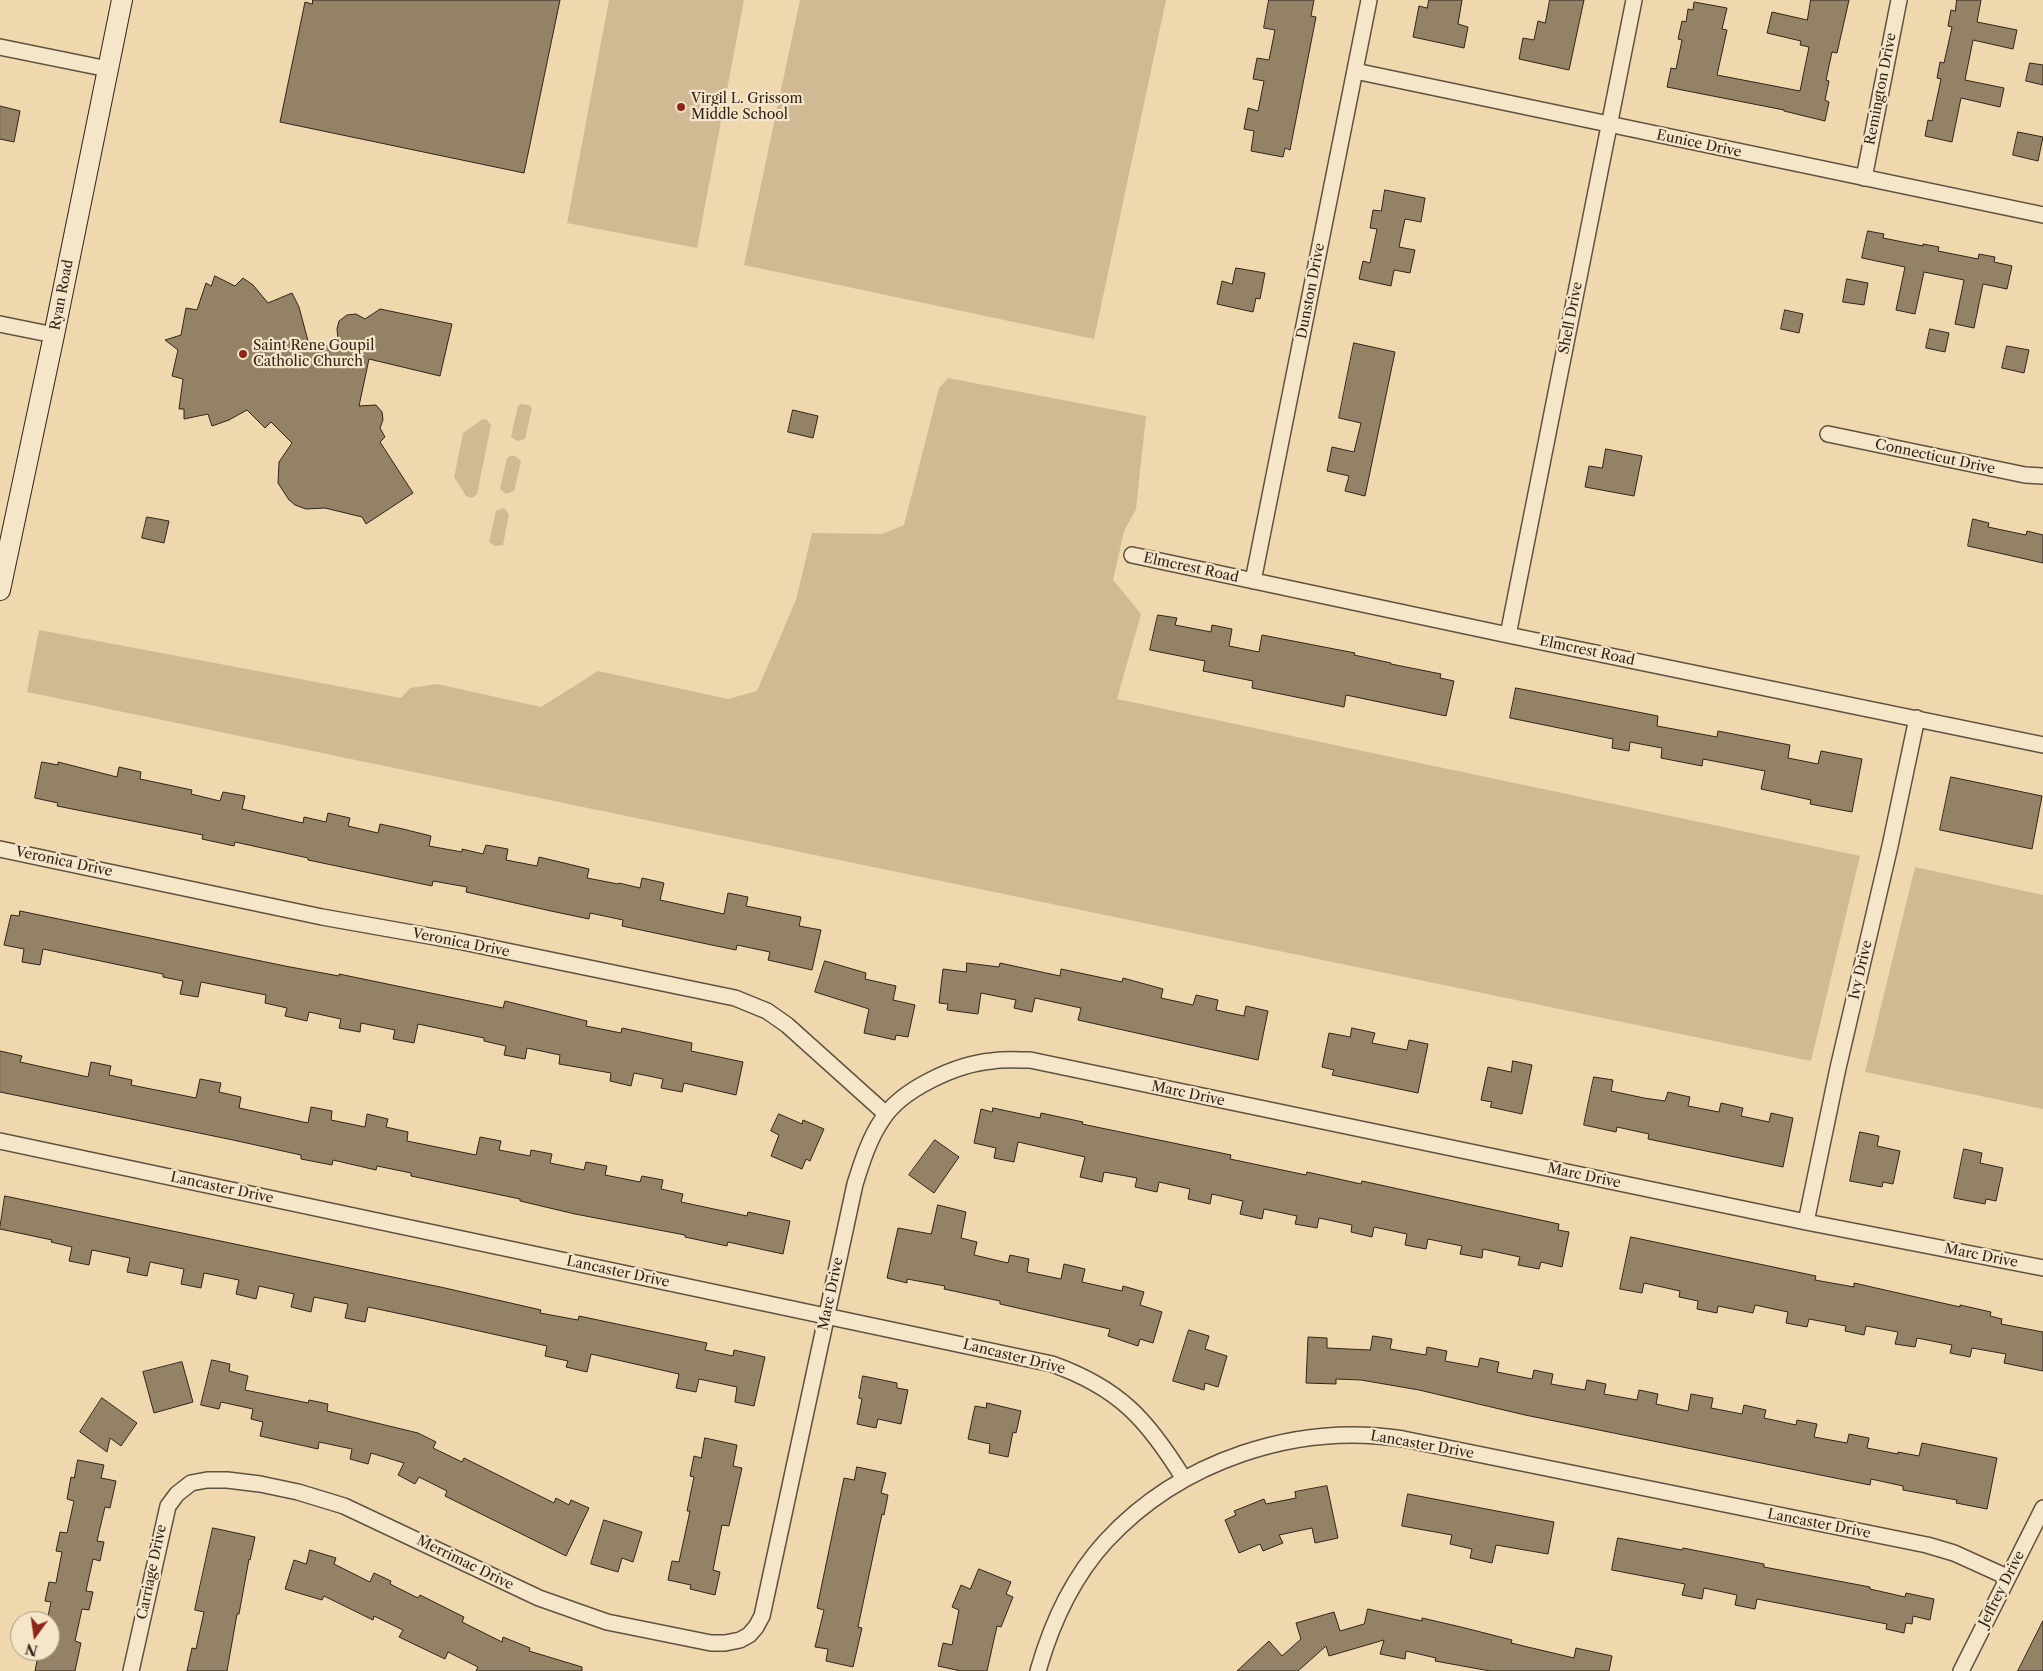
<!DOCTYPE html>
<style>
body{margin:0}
#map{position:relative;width:2043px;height:1671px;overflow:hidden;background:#efd8ad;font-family:"Libre Caslon Text",serif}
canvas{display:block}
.north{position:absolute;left:10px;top:1611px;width:50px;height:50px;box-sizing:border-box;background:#f5e6ca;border:1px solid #a79984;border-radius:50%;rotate:194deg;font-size:14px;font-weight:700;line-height:20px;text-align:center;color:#31251b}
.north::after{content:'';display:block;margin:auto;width:18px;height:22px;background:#8f2418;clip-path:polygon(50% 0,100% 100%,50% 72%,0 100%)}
</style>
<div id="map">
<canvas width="2043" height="1671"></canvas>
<div class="north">N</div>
</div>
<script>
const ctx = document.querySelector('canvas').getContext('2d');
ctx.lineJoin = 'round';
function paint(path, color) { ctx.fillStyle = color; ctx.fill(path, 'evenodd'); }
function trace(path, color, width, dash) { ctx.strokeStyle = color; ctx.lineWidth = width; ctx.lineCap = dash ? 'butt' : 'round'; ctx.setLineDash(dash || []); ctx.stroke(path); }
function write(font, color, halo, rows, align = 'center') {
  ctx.font = font + ' "Libre Caslon Text",serif'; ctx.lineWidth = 4.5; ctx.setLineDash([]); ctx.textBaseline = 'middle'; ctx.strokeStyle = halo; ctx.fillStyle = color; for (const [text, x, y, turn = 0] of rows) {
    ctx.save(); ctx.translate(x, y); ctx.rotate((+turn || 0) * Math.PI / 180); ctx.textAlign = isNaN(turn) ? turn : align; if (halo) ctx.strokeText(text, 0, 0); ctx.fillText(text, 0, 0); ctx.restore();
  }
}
paint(new Path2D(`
 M609 0H744L697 248 567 223Z
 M800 0H1166L1094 339 744 265Z
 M948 378 1146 416 1136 509 1124 531 1113 580 1141 614 1117 699 1860 856 1811 1061 27 692 39 630 401 698 410 688 437 684 541 707 598 671 728 699 757 691 796 600 812 533 882 534 904 525 939 388Z
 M521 404 529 405 532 408 525 439 517 441 511 437 518 406Z
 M486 419 491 425 477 494 472 498 466 496 454 477 455 473 463 433 481 420Z
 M510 456H515L521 461 514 491 506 494 500 489 507 458Z
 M504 508 509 514 503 545 495 546 489 542 496 511Z
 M1915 867 2043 895V1109L1865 1072Z`), '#cfba94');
const building = new Path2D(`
 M313 0H560L524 173 280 122 305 2 312 4Z
 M1269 0H1314L1311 16 1316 17 1290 150 1285 148 1283 157 1251 151 1254 131 1244 129 1248 108 1258 111 1264 81 1253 79 1257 58 1269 60 1275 30 1264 28Z
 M1429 0H1462L1458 24 1468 27 1464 48 1413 37 1419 6 1427 8Z
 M1550 0H1584L1569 70 1519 59 1523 38 1534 40 1538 21 1545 23Z
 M1811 0H1849L1837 53 1832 52 1826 80 1829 81 1825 100 1829 102 1825 121 1784 111V110L1667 87 1671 68 1676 69 1682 40 1678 39 1682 21 1686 22 1688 9 1693 10 1694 2 1727 8 1722 29 1727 30 1717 75 1800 91 1809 47 1800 45 1801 41 1767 33 1772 12 1807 20Z
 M1957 0H1981L1977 22 2017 30 2013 49 1973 40 1965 80 2004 88 2000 107 1961 98 1952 142 1925 136 1928 120 1932 121 1941 79 1937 78 1940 62 1944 63 1952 27 1948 26 1951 10 1955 11Z
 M2030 63 2043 65V85L2026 81Z
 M0 106 20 111 14 142 0 139Z
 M2018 132 2043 137 2038 161 2013 155Z
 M1385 190 1425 198 1421 222 1405 219 1399 247 1415 250 1410 273 1394 270 1391 286 1359 279 1363 261 1370 263 1377 229 1370 228 1373 210 1381 211Z
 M1868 231 1884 234 1883 238 1923 246V244L1939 247 1938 251 1978 259 1979 254 1995 257 1994 262 2012 266 2007 289 1983 284 1974 328 1955 324 1964 280 1924 272 1915 314 1896 310 1905 267 1862 258Z
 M1236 268 1265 273 1260 299 1256 298 1253 312 1217 304 1222 281 1232 284Z
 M215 276 235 286 243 278 253 285 268 303 292 293 299 307 308 341 339 349 337 329 339 321 347 315 356 314 365 319 380 309 452 324 440 376 369 359 359 406 376 405 382 412 383 420 380 428 385 437 380 442 413 493 366 524 362 517 325 508 306 509 295 505 289 500 278 483 279 462 292 443 271 422 265 428 247 410 229 420 212 426 208 414 184 419V409H179L183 379 172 376 178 350 165 340 181 335 186 308 197 310 206 283 211 286Z
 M1847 279 1868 283 1864 305 1843 302Z
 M1785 310 1803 314 1799 333 1781 329Z
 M1930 329 1949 333 1945 352 1926 348Z
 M1354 343 1395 352 1365 496 1345 491 1349 476 1327 471 1332 447 1354 452 1361 423 1339 418Z
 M2007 346 2029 350 2024 373 2002 368Z
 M793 410 818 416 813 438 788 432Z
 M1606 449 1642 456 1634 496 1585 487 1589 466 1602 468Z
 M147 517 169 521 164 543 142 538Z
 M1973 519 1989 523 1988 527 2026 535 2027 531 2043 535V563L1968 546Z
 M1158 615 1177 618 1175 625 1211 632 1212 625 1232 629 1229 646 1259 652 1262 635 1355 653 1354 655 1391 663V664L1441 674 1440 678 1454 681 1446 716 1346 695 1344 707 1252 688 1253 681 1203 671 1205 661 1150 650Z
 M1516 688 1658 716 1657 726 1717 737 1718 731 1790 745 1788 758 1818 764 1821 751 1862 759 1852 812 1810 804 1811 800 1761 789 1765 771 1703 759 1702 766 1661 758 1662 748 1630 742 1629 751 1612 748 1613 739 1510 718Z
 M42 762 58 765V762L117 777 119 767 141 772 140 779 192 790 191 794 220 801 223 792 245 796 242 809 303 823 304 817 326 822 328 813 350 818 348 826 378 833 380 824 403 829 431 836 429 846 462 852V849L483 854 486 845 508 849 506 860 537 866 539 857 589 869 587 878 618 884 619 883 640 888 642 878 664 883 660 900 724 914 728 893 748 897 746 906 801 917 799 926 821 930 812 970 768 960 770 952 737 945 736 950 707 944 622 926 623 920 590 913 589 919 551 911 466 892 467 887 433 881 432 886 308 860V858L235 842 234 846 202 839 203 835 57 806 58 803 35 798Z
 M1951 777 2042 796 2032 849 1940 830Z
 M20 911 285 966 339 976V974L503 1008 505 1001 587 1021 586 1026 621 1033 622 1028 692 1043 691 1051 743 1062 736 1095 684 1083 682 1092 661 1088 663 1079 634 1073 631 1086 610 1081 611 1073 559 1064 560 1055 527 1048 525 1059 504 1055 506 1046 484 1041V1038L418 1024 414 1043 393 1039 395 1030 361 1023 360 1032 339 1028 341 1019 309 1012 307 1021 285 1016 287 1008 265 1003 266 995 201 982 198 997 180 994 183 981 163 977V974L43 949 40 965 22 962 24 949 4 945 11 915 19 916Z
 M825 961 866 973 865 979 896 986 893 1000 915 1005 908 1037 896 1035 895 1040 864 1033 869 1009 815 992Z
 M967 963 999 967 1000 963 1060 976 1061 969 1122 982 1123 978 1163 989 1161 998 1193 1005 1196 995 1218 1000 1216 1010 1244 1016 1246 1006 1268 1011 1258 1060 1078 1020 1081 1008 1035 998 1032 1012 1014 1008 1016 1000 981 993 978 1014 947 1010 948 1004 939 1003 943 969 966 972Z
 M1352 1028 1375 1033 1372 1043 1407 1050 1409 1040 1428 1044 1418 1093 1332 1075 1334 1070 1322 1067 1329 1033 1350 1037Z
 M0 1051 22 1056 20 1062 88 1077 91 1062 111 1066 109 1075 132 1080 131 1085 196 1098 200 1079 221 1083 219 1092 241 1097 239 1108 308 1123 311 1107 332 1111 331 1120 365 1127 367 1114 388 1119 386 1127 408 1132 407 1141 476 1155 480 1137 501 1141 499 1150 530 1156 531 1150 552 1154 550 1163 584 1170 586 1162 607 1166 605 1175 640 1182 642 1176 663 1180 661 1189 683 1194 681 1202 747 1216 748 1212 790 1221 783 1254 728 1242 727 1246 685 1237V1235L575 1214 520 1201V1199L411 1176V1173L377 1166 376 1170 333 1160 332 1165 301 1159V1155L233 1140 0 1092Z
 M1513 1061 1532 1065 1522 1114 1490 1107 1492 1102 1481 1100 1488 1067 1511 1072Z
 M1594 1077 1613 1080 1611 1091 1644 1098 1665 1101 1668 1092 1690 1097 1688 1106 1719 1112 1721 1103 1743 1108 1741 1116 1769 1122 1771 1113 1793 1118 1783 1167 1648 1139 1649 1134 1617 1127 1616 1132 1584 1125Z
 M993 1108 1040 1118 1041 1113 1083 1122 1082 1124 1231 1155 1230 1159 1306 1175 1307 1172 1361 1184 1362 1181 1559 1224 1558 1230 1569 1232 1562 1267 1541 1262 1539 1269 1518 1265 1520 1257 1483 1249 1482 1258 1460 1254 1462 1246 1428 1239 1426 1249 1405 1245 1407 1234 1374 1227 1372 1237 1351 1232 1352 1225 1319 1218 1317 1228 1295 1224 1297 1216 1264 1209 1262 1219 1240 1214 1243 1201 1212 1194 1210 1204 1188 1199 1190 1189 1159 1182 1157 1192 1135 1187 1137 1178 1104 1172 1102 1182 1080 1177 1085 1157 1018 1142 1014 1162 994 1158 996 1148 974 1143 981 1109 992 1112Z
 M779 1114 802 1124 803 1120 824 1129 810 1161 806 1159 802 1169 771 1156 779 1135 771 1131Z
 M1860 1132 1879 1136 1877 1146 1900 1151 1893 1184 1883 1182 1882 1187 1850 1181Z
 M935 1140 959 1157 934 1193 909 1175Z
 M1964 1149 1982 1153 1980 1163 2003 1168 1996 1201 1986 1199 1985 1204 1954 1198Z
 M5 1196 445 1288 541 1310 540 1313 578 1320 579 1316 707 1343 705 1350 733 1356 734 1350 765 1357 754 1406 735 1402 737 1387 699 1379 696 1392 676 1388 679 1374 591 1354 587 1372 566 1367 568 1361 545 1356 547 1346 425 1319 368 1307 365 1322 345 1318 348 1304 314 1297 311 1312 291 1307 294 1294 259 1286 256 1299 236 1294 239 1280 204 1273 201 1288 181 1284 184 1269 150 1262 147 1276 127 1272 130 1258 92 1250 89 1265 69 1261 72 1247 51 1242 52 1240 0 1229Z
 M938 1205 966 1212 961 1238 977 1242 974 1255 1008 1263 1010 1255 1029 1259 1027 1272 1061 1279 1064 1264 1085 1269 1082 1282 1122 1291 1123 1286 1144 1292 1140 1305 1162 1312 1153 1343 1140 1339 1138 1346 1108 1336 1110 1329 1000 1304V1301L944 1289 945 1286 907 1279V1283L887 1278 898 1228 931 1234Z
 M1631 1237 1816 1276 1815 1280 1854 1287V1283L1960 1307V1305L1991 1312 1990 1316 2002 1319 2001 1324 2043 1332V1371L2004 1363 2006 1354 1972 1348 1970 1357 1950 1353 1952 1345 1917 1338 1915 1347 1895 1344 1898 1332 1866 1326 1864 1335 1845 1331 1846 1326 1809 1319 1807 1327 1786 1323 1788 1312 1755 1305 1753 1313 1718 1306 1717 1313 1697 1309 1698 1301 1679 1297 1680 1291 1644 1283 1642 1293 1620 1289Z
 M1189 1330 1209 1336 1205 1349 1227 1356 1218 1387 1205 1383 1204 1390 1173 1381Z
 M1373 1336 1392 1339 1390 1349 1426 1355 1427 1347 1447 1351 1445 1361 1478 1367 1480 1358 1499 1362 1497 1372 1532 1379 1534 1370 1553 1374 1551 1384 1585 1390 1587 1380 1606 1384 1604 1394 1637 1400 1639 1390 1658 1394 1656 1404 1688 1411 1691 1394 1713 1398 1711 1408 1742 1414 1744 1405 1766 1410 1764 1418 1796 1425 1797 1420 1817 1424 1814 1437 1847 1443 1849 1434 1869 1438 1867 1448 1898 1454V1452L1919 1456 1922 1443 1997 1458 1987 1509 1956 1503 1957 1500 1903 1490V1486L1871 1479 1870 1485 1840 1479 1525 1415 1419 1390 1361 1380 1336 1379V1384L1306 1383 1308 1337 1327 1338V1348L1370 1350Z
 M212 1360 230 1364 229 1371 248 1376 245 1390 308 1403 309 1400 328 1404 327 1411 418 1433 436 1442 433 1448 462 1462 464 1458 554 1503 556 1498 569 1505 571 1500 589 1508 566 1556 445 1496 447 1491 419 1477 415 1484 398 1475 404 1463 371 1453 368 1464 350 1459 352 1449 319 1442 318 1449 260 1436 263 1422 251 1419 253 1409 221 1402 219 1409 201 1405Z
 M182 1362 193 1402 154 1413 143 1372Z
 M863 1376 897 1383V1388L908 1390 901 1424 878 1419 876 1428 857 1424 862 1399 859 1398Z
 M102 1398 137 1423 121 1446 110 1438 107 1452 80 1432Z
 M987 1403 1021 1411 1016 1433 1013 1432 1008 1457 989 1453 990 1444 968 1439 975 1406 986 1408Z
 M705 1438 737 1445 733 1466 742 1468 729 1526 722 1525 713 1570 720 1572 715 1595 690 1589 691 1585 668 1580 672 1561 679 1562 690 1511H687L694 1477 690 1476 694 1456 701 1458Z
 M78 1460 104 1465 101 1478 116 1481 110 1508 105 1507 97 1541 104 1542 100 1561 93 1559 86 1591 93 1592 89 1610 82 1609 75 1641 81 1643 75 1671H35L39 1651H50V1621H47L51 1602 45 1601 49 1582 56 1583 62 1552 56 1551 60 1532 67 1533 74 1501 67 1499 71 1477 74 1478Z
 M857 1467 886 1473 881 1493 888 1495 884 1515 882 1514 858 1627 862 1628 853 1667 826 1661 828 1649 815 1647 824 1610 817 1608 844 1478 854 1480Z
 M1327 1486 1338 1538 1315 1543 1312 1528 1279 1535 1283 1543 1263 1551 1260 1544 1239 1553 1225 1520 1236 1515 1234 1511 1264 1499 1266 1504 1296 1498 1295 1492Z
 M1408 1494 1554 1522 1548 1554 1496 1545 1492 1563 1470 1558 1472 1549 1450 1544 1452 1535 1402 1526Z
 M604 1520 642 1532 633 1562 622 1558 618 1572 591 1564Z
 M213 1528 255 1537 250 1560 249 1559 239 1614H237L227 1671H187L192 1648 196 1649 204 1612 195 1610Z
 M1618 1538 1682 1550 1683 1548 1764 1564V1567L1870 1587V1589L1905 1597 1906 1593 1934 1599 1930 1620 1913 1616 1912 1624 1906 1623 1904 1633 1886 1629 1887 1624 1757 1599 1755 1609 1735 1605 1737 1595 1704 1588 1702 1599 1682 1595 1685 1584 1612 1570Z
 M310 1550 336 1558 334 1564 370 1582 374 1573 391 1581 390 1584 418 1598 420 1595 464 1617 462 1622 502 1642 503 1637 530 1648 529 1651 582 1667V1671H476L478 1667 448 1652 445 1659 399 1637 403 1630 374 1616 373 1620 324 1596 322 1600 285 1589 294 1560 306 1564Z
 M979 1569 1011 1582 1006 1594 1013 1597 1001 1627 997 1626 987 1671H961L938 1666 943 1643 952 1645 959 1610 952 1607 961 1585 970 1589Z
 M1368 1609 1422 1621V1618L1461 1627 1512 1640 1511 1643 1574 1658 1576 1648 1612 1656 1609 1671H1490L1435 1661 1436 1658 1406 1651 1405 1659 1380 1654 1384 1640 1329 1656 1326 1646 1298 1671H1237L1269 1641 1282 1656 1301 1639 1296 1623 1334 1612 1340 1631 1364 1624Z
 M2043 1621V1671H2018Z`);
paint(building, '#948267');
trace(building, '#31251b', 1);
const minor = new Path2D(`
 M0 47 108 69
 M1355 71 2043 215
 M1864 178 1899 0
 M0 324 54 335
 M1828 434 2025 475 2043 476
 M1132 555 1508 635 2043 745
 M1253 581 1369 0
 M1508 635 1634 0
 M0 849 322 917 463 942 735 998 767 1011 787 1025 886 1114
 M0 1141 1052 1364C1119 1388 1147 1419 1184 1479
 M1806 1222 1838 1068 1890 846 1917 718
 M131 1671 168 1506 177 1494 191 1483 207 1480H227L260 1484 298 1492 344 1506 539 1598 607 1622 711 1643H725L740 1640 749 1635 756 1627 762 1616 855 1184C862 1162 869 1139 882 1120 901 1089 957 1064 992 1061 1004 1059 1018 1060 1030 1060L1806 1222 2043 1268
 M1038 1671C1051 1625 1073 1577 1106 1541 1180 1461 1296 1422 1403 1439L1927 1545 1954 1553 2007 1577
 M1961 1671 2043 1508`);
const secondary = new Path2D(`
 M0 590 54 335 122 0`);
trace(minor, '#605240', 18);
trace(secondary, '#31251b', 22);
trace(minor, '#f5e6ca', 15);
trace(secondary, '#f5e6ca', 20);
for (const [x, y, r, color] of [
 [681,107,5,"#8f2418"],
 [243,354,5,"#8f2418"]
]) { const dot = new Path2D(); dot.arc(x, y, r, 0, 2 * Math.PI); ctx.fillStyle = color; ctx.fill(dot); trace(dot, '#f5e6ca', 2); }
write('14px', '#31251b', '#f5e6ca', [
 ["Remington Drive",1881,89,-79],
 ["Eunice Drive",1699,144,12],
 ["Dunston Drive",1311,291,-79],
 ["Ryan Road",62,295,-79],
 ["Shell Drive",1571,318,-79],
 ["Connecticut Drive",1935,457,12],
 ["Elmcrest Road",1191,568,12],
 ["Elmcrest Road",1587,651,12],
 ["Veronica Drive",64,862,12],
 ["Veronica Drive",461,943,11],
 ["Ivy Drive",1861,970,-77],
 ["Marc Drive",1188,1094,12],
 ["Marc Drive",1584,1176,12],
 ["Lancaster Drive",222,1188,12],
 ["Marc Drive",1981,1256,11],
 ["Lancaster Drive",618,1272,12],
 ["Marc Drive",831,1294,-78],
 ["Lancaster Drive",1014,1357,14],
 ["Lancaster Drive",1422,1445,10],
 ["Lancaster Drive",1819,1524,11],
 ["Merrimac Drive",465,1563,26],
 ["Carriage Drive",152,1572,-78],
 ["Jeffrey Drive",2002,1589,-63]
]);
write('14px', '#31251b', '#f5e6ca', [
 ["Virgil L. Grissom",691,99],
 ["Middle School",691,115],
 ["Saint Rene Goupil",253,346],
 ["Catholic Church",253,362]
], 'left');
</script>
